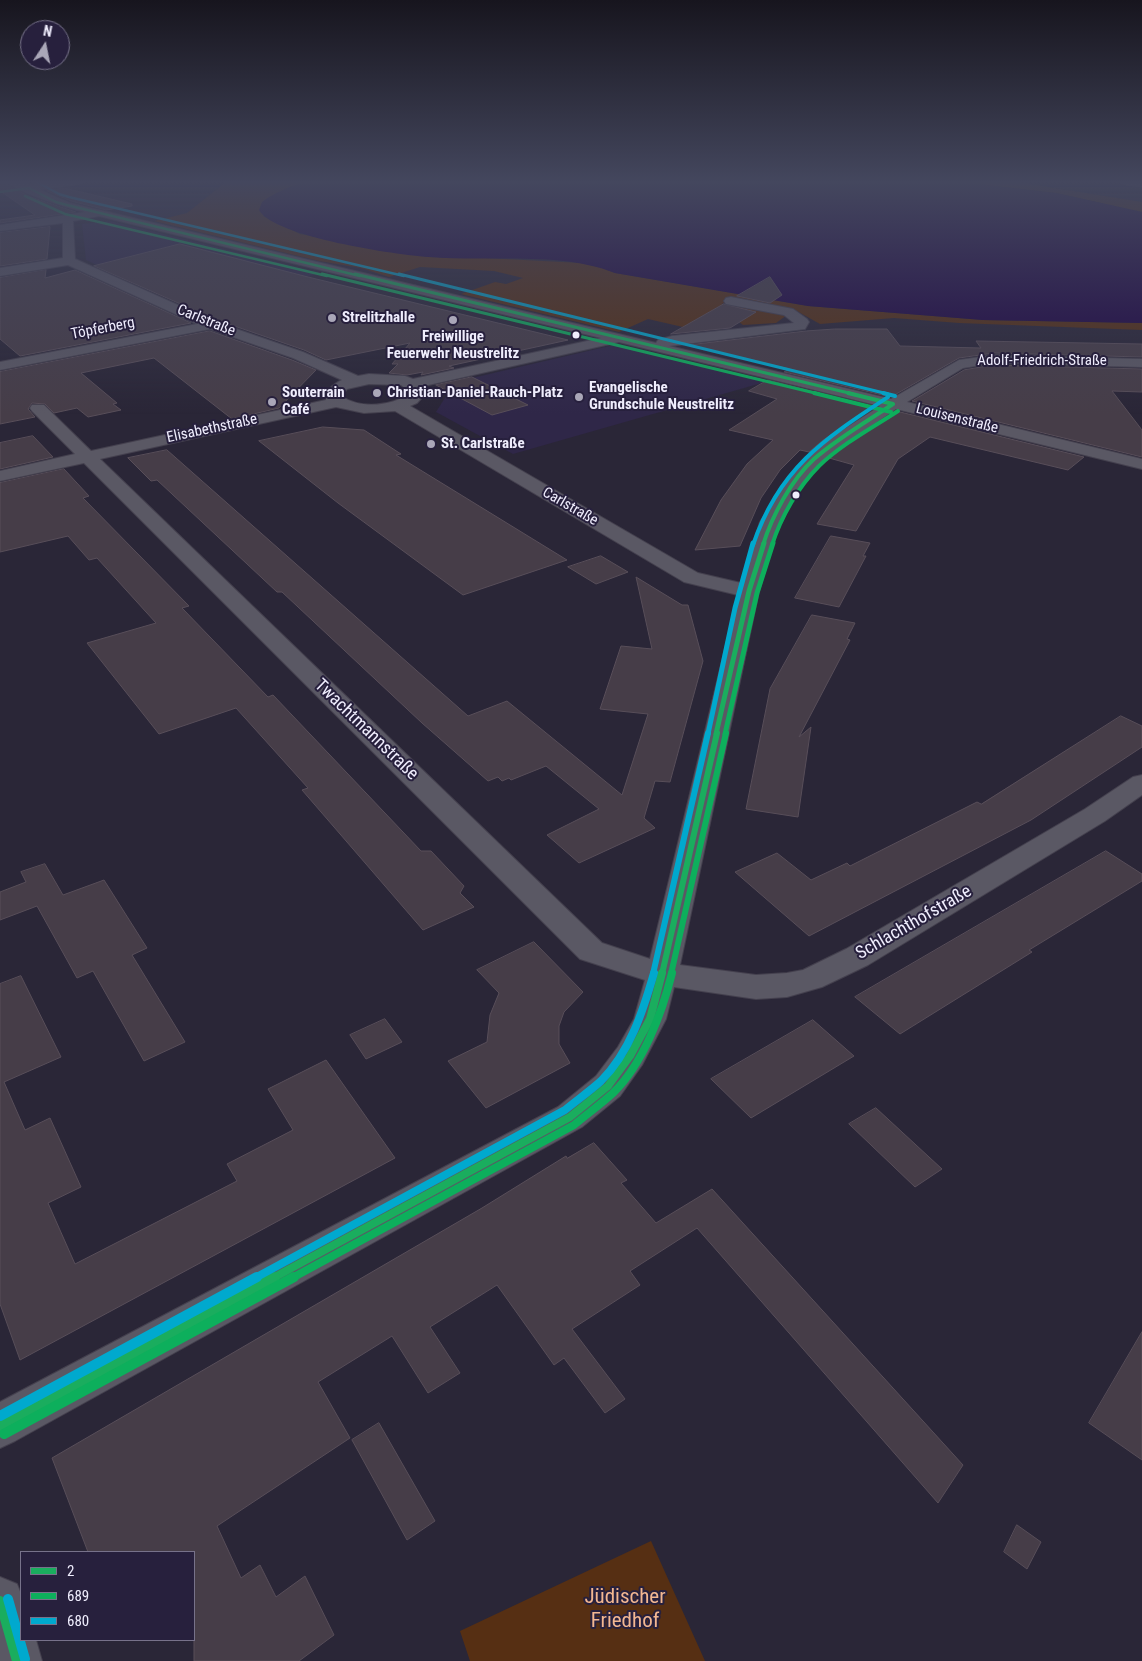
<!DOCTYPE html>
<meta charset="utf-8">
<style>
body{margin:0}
#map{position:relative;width:1142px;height:1661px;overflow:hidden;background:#2a2637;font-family:"Roboto Condensed",sans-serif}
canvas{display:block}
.legend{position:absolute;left:20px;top:1551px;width:175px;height:90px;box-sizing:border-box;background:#27203d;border:1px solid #77728a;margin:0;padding:6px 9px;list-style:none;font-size:15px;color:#efedfd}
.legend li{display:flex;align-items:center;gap:10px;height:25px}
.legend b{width:25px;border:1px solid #77728a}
.north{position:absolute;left:20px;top:20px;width:50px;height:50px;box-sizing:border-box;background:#27203d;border:1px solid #77728a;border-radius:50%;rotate:11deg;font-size:14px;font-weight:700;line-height:20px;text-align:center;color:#efedfd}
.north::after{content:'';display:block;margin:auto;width:18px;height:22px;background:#aaa7b8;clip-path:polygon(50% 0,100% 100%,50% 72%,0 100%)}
</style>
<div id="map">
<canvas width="1142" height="1661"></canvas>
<ul class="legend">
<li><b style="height:6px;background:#1aad5e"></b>2</li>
<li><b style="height:6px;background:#0daf5c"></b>689</li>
<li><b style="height:6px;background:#00a9ce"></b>680</li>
</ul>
<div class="north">N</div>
</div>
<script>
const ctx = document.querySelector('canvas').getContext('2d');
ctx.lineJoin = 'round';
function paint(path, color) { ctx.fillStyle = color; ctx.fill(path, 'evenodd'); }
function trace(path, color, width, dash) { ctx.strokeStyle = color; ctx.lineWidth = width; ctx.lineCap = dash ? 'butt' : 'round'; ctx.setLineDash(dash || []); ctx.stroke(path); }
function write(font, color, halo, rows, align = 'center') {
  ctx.font = font + ' "Roboto Condensed",sans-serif'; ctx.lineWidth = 4; ctx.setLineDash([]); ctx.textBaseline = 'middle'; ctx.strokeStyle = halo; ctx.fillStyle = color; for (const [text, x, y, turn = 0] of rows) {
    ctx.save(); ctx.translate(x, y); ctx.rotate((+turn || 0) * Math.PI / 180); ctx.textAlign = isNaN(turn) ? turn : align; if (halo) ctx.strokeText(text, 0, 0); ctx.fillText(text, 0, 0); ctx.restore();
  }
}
paint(new Path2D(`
 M111 221 321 273 194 309 86 260 82 224Z
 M614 345H620L765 382 513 454 436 412 455 382Z`), '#2f2748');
paint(new Path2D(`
 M227 181H313L289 187 263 216 300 234 428 257 486 258 581 263 600 267 615 273 808 306 983 320 1142 323V330L959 323 894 318 820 324 795 310 730 299 722 304 787 315 776 323 743 325 738 321 696 330 648 319 619 332 461 294 495 282 506 284 523 278 494 271 420 267 389 277 361 268 319 261 154 221 187 213Z
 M951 181H1011L1142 202V212L1056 193Z
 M651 1541 705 1661H470L460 1631Z`), '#562f13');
paint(new Path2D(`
 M313 181H951L1056 193 1142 212V323L983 320 808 306 615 273C560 251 488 262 429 257 397 255 274 237 259 210L262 202C278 190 294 185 313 181Z`), '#1d0343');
const building = new Path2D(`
 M0 181H4L11 187 31 197 76 212 0 223V220L35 215 0 191Z
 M64 188 132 204V206L106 210 71 201 47 191Z
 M50 227 47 259 0 266V233Z
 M180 244 308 277 568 340 449 366 454 368 421 375 423 372 407 375 389 373 398 364H392L410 343 326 360 304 350 217 320 94 266Z
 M46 270 45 278 75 270 191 323 20 356 0 339V278Z
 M770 277 782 295 770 303 737 296Z
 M724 304 756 312 730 328 671 334Z
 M835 329H887L900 346 981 348 976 341 1142 344V357L994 353 959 358 891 397 784 372 790 369 688 345 806 331Z
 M210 331 292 360 316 370 279 408 232 419 154 358 81 373 117 403 113 404 121 410 88 417 77 408 54 413 45 404 32 403 28 409 35 417 0 424V372Z
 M994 365 1142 369V392L1112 391 1142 430V457L912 401 964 370Z
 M472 377 528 405 492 415 436 385Z
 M768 380 875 407 823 440 809 452 800 450 780 470 761 498 740 546 695 550 721 500 747 464 773 440 729 430 777 399 749 391Z
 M896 411 1084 457 1068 470 930 437 898 459 856 531 817 524 854 465 829 458Z
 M323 427 364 430 401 454 396 455 567 560 463 595 338 503 259 441Z
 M33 436 53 457 0 469V443Z
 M167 450 468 716 507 701 622 795 648 714 600 709 621 646 652 649 636 577 682 605H688L703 661 670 782 655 781 644 818 655 828 579 863 547 835 599 809 546 766 511 780 509 778 502 781 498 777 488 781 422 723 282 592H277L157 480 151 481 128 458Z
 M64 469 89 496 83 498 189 606 182 608 268 697 273 695 421 851H431L464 886 460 893 474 907 423 930 302 790 308 788 236 708 159 734 87 643 156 623 97 558 89 560 68 536 0 552V483Z
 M831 536 870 543 863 556H866L839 607 795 598Z
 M601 556 628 572 596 584 568 567Z
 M812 615 855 623 847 639 850 640 799 737 811 727 798 817 746 809 770 689Z
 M1121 716 1142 726V747L1031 820 809 936 735 872 777 853 811 880 847 863 850 866 977 802 981 804Z
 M1106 851 1142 874V881L1029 950 1032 952 900 1034 855 997Z
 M45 864 63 895 104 880 147 948 132 955 185 1042 144 1061 93 971 77 978 37 906 0 920V892L26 882 21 872Z
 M534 942 583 992 564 1012 559 1026V1044L570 1063 486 1108 448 1061 487 1042 490 1015 499 993 477 970Z
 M21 976 61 1057 4 1082 25 1130 50 1118 81 1187 48 1203 75 1264 237 1181 227 1164 293 1130 268 1089 326 1060 395 1158 20 1360 0 1304V984Z
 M385 1019 402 1042 366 1059 350 1035Z
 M813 1020 854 1056 751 1118 711 1079Z
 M876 1108 942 1169 915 1187 849 1124Z
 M594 1143 627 1180 621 1183 656 1223 712 1189 963 1465 938 1503 697 1228 630 1271 640 1285 572 1329 625 1399 605 1413 564 1358 554 1365 497 1285 430 1327 460 1373 428 1393 392 1336 318 1382 350 1438 217 1526 241 1578 260 1565 276 1597 305 1576 334 1635 299 1661H194V1552H88L52 1458 482 1208 566 1156 567 1158Z
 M1142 1332V1460L1089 1423Z
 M379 1423 435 1521 407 1540 352 1440Z
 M1017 1525 1041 1542 1027 1569 1004 1552Z`);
paint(building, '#463d48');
trace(building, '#584e59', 1);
const street = new Path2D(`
 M6 181H19L30 185 59 181H84L79 184 40 190 70 203 656 343 658 340 672 336 794 323 784 315 726 304 724 301 726 298 731 297 793 309 807 319 809 322 805 329 669 346 891 399 959 360 994 355 1142 359V367L994 363 963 368 907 402 1142 459V469L896 409 836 450 818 465 806 479 780 522 759 591 680 965 756 975 787 973 803 970 846 949 1085 809 1133 777 1142 775V795L1105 821 868 965 822 987 787 997 756 999 674 987 666 1019 642 1065 620 1096 582 1127 15 1441 0 1448V1402L558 1107 596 1076 618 1047 634 1019 645 980 580 959 84 463 0 481V471L75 454 32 411 30 408 32 405H44L91 451 326 400C325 390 334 384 342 380L293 358 210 329 0 370V362L197 324 68 265 0 276V268L63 258V223L0 231V225L85 212C67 208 18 193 6 181ZM99 216 601 338 413 379 405 376 369 374 358 376 303 352 216 322 75 259 73 221ZM619 342 880 406 824 442 806 457 793 472 760 522 741 583 698 573 410 406 417 403 426 393 424 386ZM369 384 401 385 410 392C393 407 360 409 341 396L347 389ZM336 407 364 413 395 411 684 582 738 595 650 959 602 943 100 459Z
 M1118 181H1142V187L1123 184Z
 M0 1577 17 1584 21 1594V1640H36L42 1661H0Z`);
trace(street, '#44404e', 2);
paint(street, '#5a5864');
trace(new Path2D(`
 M0 192 29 188 56 202 67 205 360 276`), '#1aad5e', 2.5);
trace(new Path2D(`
 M355 274 853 394`), '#1aad5e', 3);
trace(new Path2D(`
 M848 393 893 404
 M763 545C772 516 791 480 814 459 838 438 866 422 893 404`), '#1aad5e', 4);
trace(new Path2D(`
 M716 734 749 591 764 543`), '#1aad5e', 5);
trace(new Path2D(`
 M662 974 717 733`), '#1aad5e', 6);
trace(new Path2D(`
 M273 1278 570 1117 608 1086 630 1056 650 1019 662 973`), '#1aad5e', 8);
trace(new Path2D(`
 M0 1426 275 1277
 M0 1601 17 1661`), '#1aad5e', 10);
trace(new Path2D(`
 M25 196 65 214 327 276`), '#0daf5c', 2.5);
trace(new Path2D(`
 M322 274 819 394`), '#0daf5c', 3);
trace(new Path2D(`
 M814 393 891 412
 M772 545C781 517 798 487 819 466 842 444 872 428 898 411`), '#0daf5c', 4);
trace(new Path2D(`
 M725 734 757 593 773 543`), '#0daf5c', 5);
trace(new Path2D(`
 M671 974 726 733`), '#0daf5c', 6);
trace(new Path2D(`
 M292 1278 574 1125C587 1114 601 1104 613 1093 643 1064 662 1013 672 973`), '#0daf5c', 8);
trace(new Path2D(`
 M4 1434 294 1277`), '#0daf5c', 10);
trace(new Path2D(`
 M35 181 59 194 69 197 404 276`), '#00a9ce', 2.5);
trace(new Path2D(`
 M399 274 888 394`), '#00a9ce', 3);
trace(new Path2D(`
 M883 393 895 396
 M753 545C779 468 824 439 888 397`), '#00a9ce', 4);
trace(new Path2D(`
 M708 734 735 608 753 543`), '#00a9ce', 5);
trace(new Path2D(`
 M653 974 708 733`), '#00a9ce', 6);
trace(new Path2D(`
 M255 1278 565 1110C577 1100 590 1091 601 1081 630 1052 643 1011 654 973`), '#00a9ce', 8);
trace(new Path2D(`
 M0 1416 257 1277
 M8 1599 25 1659`), '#00a9ce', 10);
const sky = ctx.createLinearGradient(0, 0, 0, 414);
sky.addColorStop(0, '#17151e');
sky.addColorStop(0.44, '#44475e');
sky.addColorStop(1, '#44475e00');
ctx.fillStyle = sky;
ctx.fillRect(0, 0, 1142, 414);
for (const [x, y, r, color] of [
 [332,318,5,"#aaa7b8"],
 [453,320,5,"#aaa7b8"],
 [576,335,4.5,"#efedfd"],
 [377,393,5,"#aaa7b8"],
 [579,397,5,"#aaa7b8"],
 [272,402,5,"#aaa7b8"],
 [431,444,5,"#aaa7b8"],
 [796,495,4.5,"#efedfd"]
]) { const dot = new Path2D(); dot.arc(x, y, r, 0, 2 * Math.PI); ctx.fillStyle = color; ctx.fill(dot); trace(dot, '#27203d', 2); }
write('bold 15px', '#efedfd', '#27203d', [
 ["Strelitzhalle",342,318],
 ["Freiwillige",453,337,"center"],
 ["Feuerwehr Neustrelitz",453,354,"center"],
 ["Evangelische",589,388],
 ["Grundschule Neustrelitz",589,405],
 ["Souterrain",282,393],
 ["Café",282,410],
 ["Christian-Daniel-Rauch-Platz",387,393],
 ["St. Carlstraße",441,444]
], 'left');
write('15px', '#efedfd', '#27203d', [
 ["Carlstraße",206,321,22],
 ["Töpferberg",103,329,-11],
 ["Adolf-Friedrich-Straße",1042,361],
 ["Louisenstraße",957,419,14],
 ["Elisabethstraße",212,429,-12],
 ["Carlstraße",570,507,30]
]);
write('18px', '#efedfd', '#27203d', [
 ["Twachtmannstraße",366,730,44],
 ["Schlachthofstraße",914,923,-30]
]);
write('21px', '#f3b791', '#27203d', [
 ["Jüdischer",625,1598],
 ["Friedhof",625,1622]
]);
</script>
